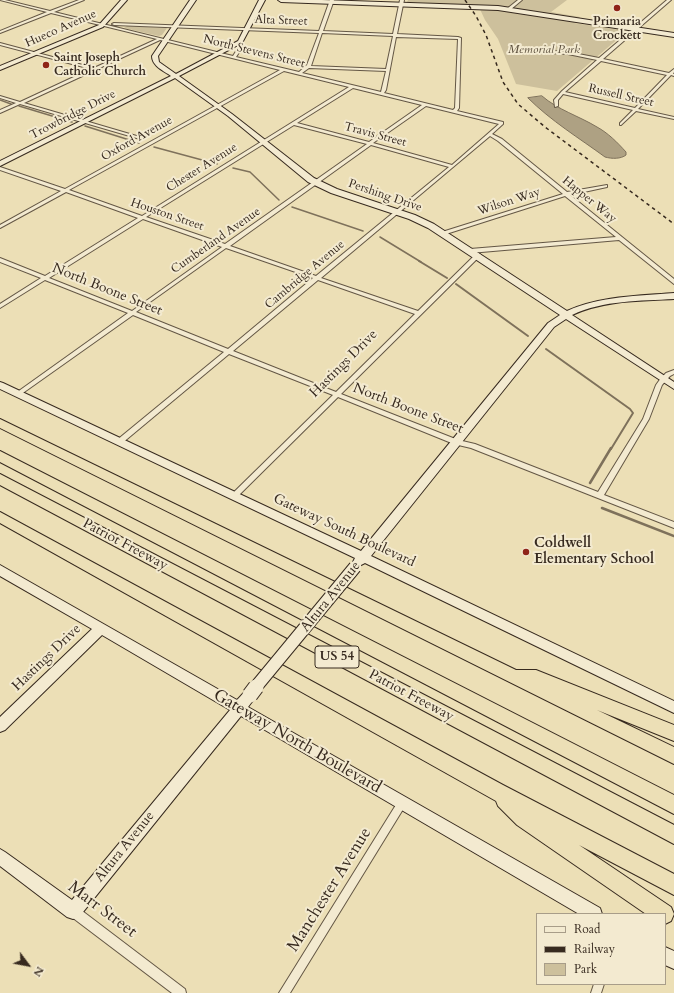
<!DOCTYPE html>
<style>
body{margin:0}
#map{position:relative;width:674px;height:993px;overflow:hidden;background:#ecdfb6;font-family:Cardo,serif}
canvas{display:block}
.legend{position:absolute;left:536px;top:913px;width:130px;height:72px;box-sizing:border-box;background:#f3ead0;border:1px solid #a89d89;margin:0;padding:5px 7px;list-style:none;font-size:12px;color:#372a1f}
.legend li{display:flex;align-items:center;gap:8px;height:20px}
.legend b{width:20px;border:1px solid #a89d89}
.north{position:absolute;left:8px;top:945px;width:40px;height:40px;-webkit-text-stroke:3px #f3ead0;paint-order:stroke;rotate:122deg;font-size:11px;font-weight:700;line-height:16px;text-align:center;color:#372a1f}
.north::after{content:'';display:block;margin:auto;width:14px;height:18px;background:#372a1f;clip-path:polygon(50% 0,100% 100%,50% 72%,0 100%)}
</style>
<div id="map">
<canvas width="674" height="993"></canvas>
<ul class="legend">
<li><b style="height:5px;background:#f3ead0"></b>Road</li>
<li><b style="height:5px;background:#372a1f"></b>Railway</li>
<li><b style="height:11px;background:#cdc09c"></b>Park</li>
</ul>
<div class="north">N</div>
</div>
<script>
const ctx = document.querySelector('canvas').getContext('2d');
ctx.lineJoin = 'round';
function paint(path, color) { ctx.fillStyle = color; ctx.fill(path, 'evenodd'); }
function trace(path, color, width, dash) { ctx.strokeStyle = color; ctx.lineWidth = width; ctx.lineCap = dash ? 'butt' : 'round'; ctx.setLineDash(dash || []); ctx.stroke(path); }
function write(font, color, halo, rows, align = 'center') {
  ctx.font = font + ' Cardo,serif'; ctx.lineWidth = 4; ctx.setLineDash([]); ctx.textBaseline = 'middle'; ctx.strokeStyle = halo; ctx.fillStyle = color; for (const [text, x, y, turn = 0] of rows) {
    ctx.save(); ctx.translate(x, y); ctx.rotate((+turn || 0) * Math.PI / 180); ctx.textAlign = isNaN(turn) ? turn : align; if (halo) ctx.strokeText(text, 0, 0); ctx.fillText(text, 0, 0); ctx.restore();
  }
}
paint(new Path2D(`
 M408 0H567L551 12 580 17 574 23 627 31 557 91 516 84 498 39 485 20 478 5 407 2Z
 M127 26 166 28H167L162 35 159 36 124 28Z`), '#cdc09c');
const water = new Path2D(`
 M542 96C558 110 579 116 597 127 608 133 617 142 626 152V155C621 159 612 159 605 157 579 138 551 121 528 98Z`);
paint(water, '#aea183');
trace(water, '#7e715b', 1);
trace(new Path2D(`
 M0 100 11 104
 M19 106 72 122
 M85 126 139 143
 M154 147 217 164
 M233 168 250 172 279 200
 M292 207 363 231
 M380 237 421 262`), '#7e715b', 1.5);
trace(new Path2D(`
 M419 261 447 278
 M456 284 528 336
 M546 349 630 409 633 413 611 449`), '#7e715b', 2);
trace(new Path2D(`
 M590 483 611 448
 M602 508 674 536`), '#7e715b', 2.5);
const street = new Path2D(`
 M0 0H5L50 11 79 0H84L54 12 233 56 238 48V42L240 41 242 42V48L236 57 299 72 307 65 319 33 114 25 112 24 114 23 319 31 330 0H334L323 31 393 34 400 0H404L397 34 458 37 461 38 459 108 457 111 503 122V124L492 134 502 139 567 192 607 185V187L570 195 674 279V284L619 240 470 253 467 251 470 249 616 237 565 196 446 234H442V232L563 194 498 141 490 136 321 278 418 311 476 254 478 253 481 255 341 394 458 440 475 444 598 492 643 419 656 385 661 378 666 373 674 370V374L670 376 662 385 649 419 604 495 674 522V528L471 448 454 444 338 397 236 498H232L231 496 232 494 333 395 229 354 121 444H117L116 442 117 440 224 352 133 315 20 395H16L15 394 16 393 128 313 45 280 0 308V304L41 278 0 262V258L45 276 138 218 66 192 0 228V225L61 191 0 170V167L65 189 280 70 160 40 24 103 140 137V139L20 104 0 113V110L16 103 0 98V96L20 102 91 69 0 45V43L94 68 157 39 51 13 0 33V31L47 12ZM322 33 393 36 386 69 311 66ZM396 37 458 39 455 108 453 110 384 93 386 90ZM309 68 386 71 381 92 302 73ZM284 71 349 87 142 216 69 190ZM353 88 422 105 369 142 297 123ZM426 106 499 124 452 165 373 143ZM294 125 367 144 225 244 146 217ZM371 145 449 167 316 276 230 246ZM143 219 222 247 132 311 49 278ZM226 248 313 278 228 349 136 312ZM318 280 415 314 336 392 233 351Z
 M518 0H522L510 10H508V8Z
 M667 0H671L603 59 669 73 674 69V72L673 74H674V76L671 75 638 109 674 117V119L636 111 621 125H620V123L633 110 563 94 558 100V106L555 107 554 100 562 91 597 60 568 54 514 51 512 50 514 49 568 52 599 58ZM601 61 667 75 635 108 565 92Z
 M402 799 405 800 407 803 405 806 290 993H279L399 800Z
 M73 906 77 907 185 989 186 993H172L69 915 68 911 69 907Z
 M594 984H604L601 993H591Z`);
const secondary = new Path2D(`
 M121 0H127L103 27 0 70V66L99 25Z
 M190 0H196L158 56 159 62 176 74 238 41 259 0H265L242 43 179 76 232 114 314 178 337 189 415 215 434 224 567 311C600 296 638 296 674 293V299C640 301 604 300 572 315L674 382V389L566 319 554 327 371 556 674 701V713L365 563 359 566 355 565 353 562 355 558 0 389V382L3 383 361 551 548 323 560 315 428 228 409 219 331 193 308 182 228 116 175 78 0 166V161L171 76C164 71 152 66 152 56Z
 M278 0H322L498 6 674 33V37L498 10 281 2Z
 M0 565 237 700C243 694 246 688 255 691L257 695 248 707 600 908 602 914H579L241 716 79 917 73 919 67 917 0 866V849L5 852 72 900 230 710 102 635 5 730 0 732V717L92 629 0 576Z
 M665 947 674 951V969L665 965Z`);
const highway = new Path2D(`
 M0 419 516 670H536L674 725V741L597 710 674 747V764L0 428Z
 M0 451 674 795V814L0 462Z
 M0 474 674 825V844L0 485Z
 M0 512 503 785 674 874V895L579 845 671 907 674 914 671 921 665 924V914H646L517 825 498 806 496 801 0 523Z`);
trace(street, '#645745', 2);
trace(secondary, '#372a1f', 2);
trace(highway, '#372a1f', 2);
paint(street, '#f3ead0');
paint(secondary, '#f3ead0');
paint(highway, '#ecdfb6');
trace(new Path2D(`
 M465 0 476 16 486 35 503 82 518 104 545 127 674 224`), '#372a1f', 1.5, [3.5, 3.5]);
const secondaryBridgeFar1 = new Path2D(`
 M255 688 355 567`);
const secondaryBridge = new Path2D(`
 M250 695 256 687`);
trace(secondaryBridgeFar1, '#372a1f', 14, []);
trace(secondaryBridge, '#372a1f', 17, []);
trace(secondaryBridgeFar1, '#f3ead0', 12);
trace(secondaryBridge, '#f3ead0', 15);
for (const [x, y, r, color] of [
 [617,8,4,"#8f2418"],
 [46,65,4,"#8f2418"],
 [526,552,4,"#8f2418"]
]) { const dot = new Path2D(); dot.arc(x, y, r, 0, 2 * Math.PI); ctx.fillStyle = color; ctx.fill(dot); trace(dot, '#f3ead0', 1.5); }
write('12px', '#372a1f', '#f3ead0', [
 ["Alta Street",281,21,2],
 ["Hueco Avenue",61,29,-24],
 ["North Stevens Street",254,52,14],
 ["Russell Street",621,96,13],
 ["Trowbridge Drive",73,115,-27],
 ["Travis Street",375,135,15],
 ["Oxford Avenue",137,139,-29],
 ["Chester Avenue",202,168,-32],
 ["Pershing Drive",385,196,19],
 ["Happer Way",589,200,39],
 ["Wilson Way",509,202,-18],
 ["Houston Street",167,215,19],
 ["Cumberland Avenue",216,241,-35],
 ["Cambridge Avenue",305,275,-40]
]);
write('bold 12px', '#372a1f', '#f3ead0', [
 ["Primaria",617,22],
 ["Crockett",617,36],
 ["Saint Joseph",54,58,"left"],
 ["Catholic Church",54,72,"left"]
]);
write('italic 12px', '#5c503e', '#f3ead0', [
 ["Memorial Park",544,50]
]);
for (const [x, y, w] of [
 [337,657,44]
]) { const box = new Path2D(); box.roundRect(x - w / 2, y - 11, w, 22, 3); ctx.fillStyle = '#f3ead0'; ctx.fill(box); trace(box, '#372a1f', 1); }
write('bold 13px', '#372a1f', null, [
 ["US 54",337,657]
]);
write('14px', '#372a1f', '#f3ead0', [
 ["North Boone Street",107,290,22],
 ["Hastings Drive",344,364,-45],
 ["North Boone Street",408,409,21],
 ["Gateway South Boulevard",344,531,25],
 ["Patriot Freeway",125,545,28],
 ["Altura Avenue",331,597,-51],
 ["Hastings Drive",47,658,-44],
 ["Patriot Freeway",411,696,28],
 ["Altura Avenue",125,847,-51]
]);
write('bold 14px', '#372a1f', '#f3ead0', [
 ["Coldwell",534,544],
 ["Elementary School",534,560]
], 'left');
write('17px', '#372a1f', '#f3ead0', [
 ["Gateway North Boulevard",297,742,30],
 ["Manchester Avenue",330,890,-58],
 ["Marr Street",102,910,37]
]);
</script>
